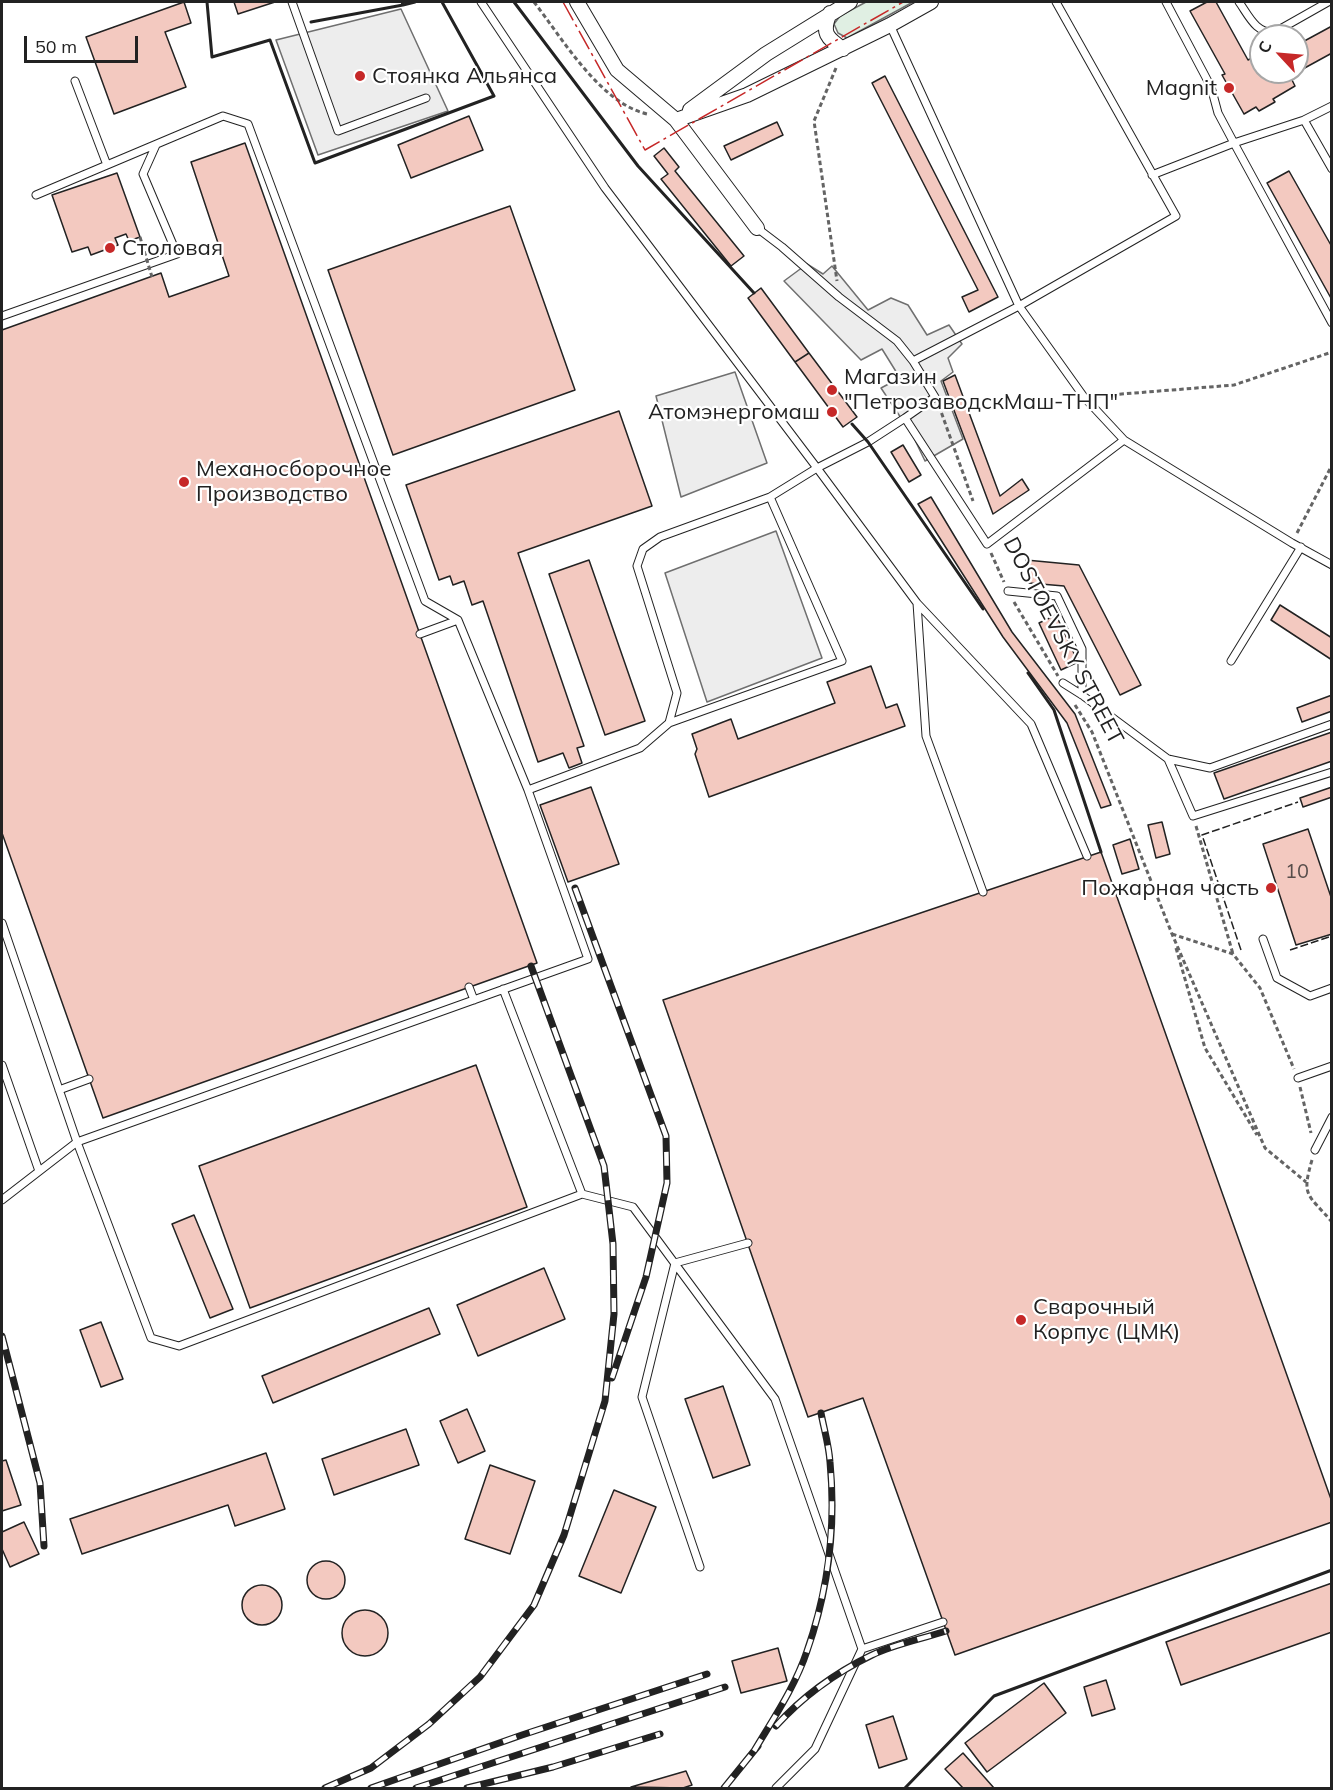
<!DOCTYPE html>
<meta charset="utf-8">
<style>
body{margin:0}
#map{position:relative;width:1333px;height:1790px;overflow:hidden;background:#fff;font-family:Mulish,sans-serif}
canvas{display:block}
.frame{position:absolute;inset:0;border:3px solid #222;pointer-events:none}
.north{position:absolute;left:1249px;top:24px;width:60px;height:60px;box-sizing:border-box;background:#fff;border:2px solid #a7a7a7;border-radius:50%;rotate:296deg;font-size:16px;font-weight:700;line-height:24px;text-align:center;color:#222}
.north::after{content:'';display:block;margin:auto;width:21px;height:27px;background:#c62828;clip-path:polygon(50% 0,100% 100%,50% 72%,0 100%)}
.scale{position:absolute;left:24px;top:36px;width:114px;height:27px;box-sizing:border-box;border:3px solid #222;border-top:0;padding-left:8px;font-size:18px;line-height:21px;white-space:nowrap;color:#222;-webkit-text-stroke:4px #fff;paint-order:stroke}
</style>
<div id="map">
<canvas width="1333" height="1790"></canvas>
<div class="frame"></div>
<div class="north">С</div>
<div class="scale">50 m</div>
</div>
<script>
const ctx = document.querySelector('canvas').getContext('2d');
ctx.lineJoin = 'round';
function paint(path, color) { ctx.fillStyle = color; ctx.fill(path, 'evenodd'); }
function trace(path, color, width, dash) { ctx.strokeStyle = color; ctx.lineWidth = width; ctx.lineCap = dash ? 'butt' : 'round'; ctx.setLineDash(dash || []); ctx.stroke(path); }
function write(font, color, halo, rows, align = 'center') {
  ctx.font = font + ' Mulish,sans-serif'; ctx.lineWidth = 4.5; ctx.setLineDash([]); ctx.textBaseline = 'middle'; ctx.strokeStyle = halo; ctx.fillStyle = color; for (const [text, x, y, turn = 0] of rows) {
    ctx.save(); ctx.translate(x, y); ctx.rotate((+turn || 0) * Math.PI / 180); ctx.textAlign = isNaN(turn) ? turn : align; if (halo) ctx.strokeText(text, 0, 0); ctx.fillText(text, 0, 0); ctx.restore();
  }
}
const green = new Path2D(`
 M866 2H913L847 38 838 33 834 24 840 16Z`);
paint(green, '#e0efe3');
trace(green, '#6f6f6f', 1.5);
const parking = new Path2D(`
 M401 9 448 111 318 155 276 40Z
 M807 264 823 274 832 266 868 310 891 298 908 305 927 335 949 325 962 344 948 358 953 372 941 381 963 439 925 461 913 436 881 388 900 378 882 349 861 360 784 281Z
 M735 372 767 463 681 497 656 396Z
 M776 531 822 658 707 702 665 573Z`);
paint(parking, '#ededed');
trace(parking, '#6f6f6f', 1.5);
const building = new Path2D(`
 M184 2 191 23 165 32 186 87 114 114 86 37Z
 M234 2H275L238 14Z
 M1207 2H1216L1248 60 1259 54 1261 58V72H1297V45L1332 26V53L1290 76 1295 86 1273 99 1275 102 1259 111 1256 107 1244 114 1222 75 1225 74 1190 11Z
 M885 76 998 297 969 312 962 297 978 290 872 83Z
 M469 116 483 150 411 178 398 145Z
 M777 122 783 135 731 160 724 146Z
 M245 143 537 963 103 1118 2 833V330L161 273 169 297 229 276 191 162Z
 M664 148 679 167 675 171 744 256 731 266 661 179 668 174 654 156Z
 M1289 171 1332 247V300L1267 183Z
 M117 173 140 237 129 241 126 234 115 238 118 245 91 255 88 247 72 252 52 195Z
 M510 206 575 390 393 455 328 270Z
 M761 288 809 353 795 362 748 298Z
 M809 353 857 417 843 427 795 362Z
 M955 375 1000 496 1022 479 1029 490 993 514 943 381Z
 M619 411 652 506 518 553 584 746 577 748 582 763 569 768 563 753 538 762 483 601 472 605 464 581 453 585 450 576 439 580 406 485Z
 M903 445 921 475 909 482 891 452Z
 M931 497 1012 632 1075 714 1111 805 1101 808 1067 723 1003 637 918 504Z
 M589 560 645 721 605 735 549 574Z
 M1026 560 1079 565 1141 685 1120 695 1064 586 1029 583Z
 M1280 605 1332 638V660L1271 620Z
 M1056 615 1078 662 1061 670 1039 623Z
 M871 666 886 708 897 704 905 726 709 797 695 754 697 749 692 734 731 719 738 739 835 703 827 682Z
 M1332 695V711L1302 722 1297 708Z
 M1332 732V761L1224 799 1214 773Z
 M591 787 619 864 568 882 540 805Z
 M1332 787V797L1303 807 1300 798Z
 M1162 822 1170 854 1156 858 1148 825Z
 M1308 829 1332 900V934L1296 945 1263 844Z
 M1130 839 1139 869 1122 874 1113 845Z
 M1101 852 1332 1502V1522L955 1655 863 1398 808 1417 663 1000Z
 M476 1065 527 1207 250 1308 199 1166Z
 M194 1215 233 1309 210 1318 172 1224Z
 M544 1268 565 1319 478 1356 457 1305Z
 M429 1308 440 1334 273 1403 262 1376Z
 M101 1322 123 1379 101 1387 80 1330Z
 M723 1386 750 1465 713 1478 685 1399Z
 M467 1409 485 1451 458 1463 440 1421Z
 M406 1429 419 1465 334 1495 322 1459Z
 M266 1453 285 1509 235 1526 228 1505 82 1554 70 1519Z
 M6 1460 21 1505 2 1511V1461Z
 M490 1465 535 1481 510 1554 465 1539Z
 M614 1490 656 1507 621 1593 579 1576Z
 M24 1522 39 1554 10 1567 2 1549V1532Z
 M307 1580a19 19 0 1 1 38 0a19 19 0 1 1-38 0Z
 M1332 1583V1632L1181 1685 1166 1642Z
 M242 1605a20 20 0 1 1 40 0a20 20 0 1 1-40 0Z
 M342 1633a23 23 0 1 1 46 0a23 23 0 1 1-46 0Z
 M778 1648 787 1681 741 1693 732 1661Z
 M1106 1680 1115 1709 1092 1716 1084 1687Z
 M1044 1683 1066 1713 987 1772 965 1743Z
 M893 1716 907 1759 879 1768 866 1725Z
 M963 1753 994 1788H963L945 1769Z
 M686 1771 692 1785 683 1788 631 1787Z`);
paint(building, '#f3c9c0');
trace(building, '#222', 1.5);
const lane = new Path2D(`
 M292 2 338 131 426 98
 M481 2 605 188 817 468 917 603 926 736 983 892
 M1166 2 1211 87 1218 113 1234 143 1332 323
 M1239 2C1249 16 1256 34 1275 32L1328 2
 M890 25 1019 306 1084 397 1124 440 1292 543 1332 565
 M75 81 107 165
 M1304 120 1332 169
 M1152 175 1234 143 1304 120 1332 106
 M757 228 782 247 839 297 897 341 913 361 935 397 905 418 987 544 1124 440
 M2 316 177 254 143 174 156 145
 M913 361 1019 306 1176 216 1056 2
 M1008 591 1057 596 1082 649V695
 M917 603 1031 724 1087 856
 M420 634 458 620
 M1231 661 1301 547
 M1063 683 1082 695 1168 759 1210 768 1332 724
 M669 723 842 661 770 497
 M1168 759 1193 816 1332 772
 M528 790 640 748 669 723 677 693 637 566 643 549 660 537 770 497 817 468 868 442 905 418
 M2 923 77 1142 151 1338 179 1346 582 1194
 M1263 939 1277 978 1310 996 1332 988
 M469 987 474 1000
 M503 989 582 1194 633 1207 775 1399 862 1649 815 1749 776 1788
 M2 1065 39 1171
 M1298 1078 1332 1066
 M59 1090 89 1079
 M1315 1150 1332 1117
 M2 1200 77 1142 588 959 528 790 458 620 425 601 248 124 223 116 36 195
 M700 1567 642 1397 675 1263 748 1243
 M862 1649 943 1622`);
const street = new Path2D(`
 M577 2 617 70 676 120 757 228
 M830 13C821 33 827 38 843 49
 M690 110 766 54 850 2
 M676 120 747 95 890 25 931 2`);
trace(lane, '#222', 9);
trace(street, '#222', 16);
trace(new Path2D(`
 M534 2C562 38 600 103 647 114
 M836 68 814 121 837 281
 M1097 396 1234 385 1332 352
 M939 406 973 501
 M1297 533 1332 465
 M991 553 1004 582
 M1014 602 1058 676
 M1075 705 1092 732 1172 934 1265 1148 1306 1182
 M1196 826 1233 954
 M1172 934 1233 954 1260 988 1294 1069
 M1176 948 1205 1048 1257 1135
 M1300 1087 1311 1133
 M1312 1160C1301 1197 1308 1194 1332 1222`), '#646464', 3, [4.5, 3]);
trace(lane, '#fff', 7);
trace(street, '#fff', 14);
const rail = new Path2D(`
 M575 888 666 1136 667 1183 646 1277 612 1378
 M2 1336 40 1483 44 1546
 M776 1726C802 1697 837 1672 872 1655 895 1644 922 1639 946 1631
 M754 1751C773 1719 795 1687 807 1651 828 1591 836 1525 830 1462 829 1446 824 1429 821 1413
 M325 1788 371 1768 429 1724 480 1677 534 1605 564 1535 605 1401 614 1314 613 1244 604 1166 531 966
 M371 1788 522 1735 707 1674
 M416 1788 725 1687
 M467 1788 553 1767 660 1734
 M724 1788 758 1746`);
trace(rail, '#222', 7);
trace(rail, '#fff', 4.5, [14]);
trace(new Path2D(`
 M140 237 152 277`), '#646464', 3, [4.5, 3]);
trace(new Path2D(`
 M1241 950 1202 835 1298 802
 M1290 950 1332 936`), '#222', 1.5, [8, 3]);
trace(new Path2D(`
 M207 2 212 57 270 40 315 163 494 96 442 2
 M402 2 403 5 415 2
 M514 2 638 166 754 293
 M311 22 403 5
 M852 424 868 442 983 609
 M1028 673 1054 710 1101 852
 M905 1788 994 1696 1332 1570`), '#222', 3);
trace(new Path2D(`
 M563 2 645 150 903 2`), '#c62828', 1.5, [21, 4.5, 3, 4.5]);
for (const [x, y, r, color] of [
 [360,76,6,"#c62828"],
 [1229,88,6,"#c62828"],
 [110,248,6,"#c62828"],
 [832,390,6,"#c62828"],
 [832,412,6,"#c62828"],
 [184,482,6,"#c62828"],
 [1271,888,6,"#c62828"],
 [1021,1320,6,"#c62828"]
]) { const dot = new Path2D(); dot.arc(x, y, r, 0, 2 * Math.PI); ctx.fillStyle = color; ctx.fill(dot); trace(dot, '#fff', 2); }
write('20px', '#564c4a', null, [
 ["10",1297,872]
]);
write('22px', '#222', '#fff', [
 ["Стоянка Альянса",372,76],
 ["Magnit",1217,88,"right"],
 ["Столовая",122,248],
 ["Магазин",844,377],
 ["\"ПетрозаводскМаш-ТНП\"",844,402],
 ["Атомэнергомаш",820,412,"right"],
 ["Механосборочное",196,469],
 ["Производство",196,494],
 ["Пожарная часть",1259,888,"right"],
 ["Сварочный",1033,1307],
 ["Корпус (ЦМК)",1033,1332]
], 'left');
write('22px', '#222', '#fff', [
 ["DOSTOEVSKY STREET",1063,641,62]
]);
</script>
